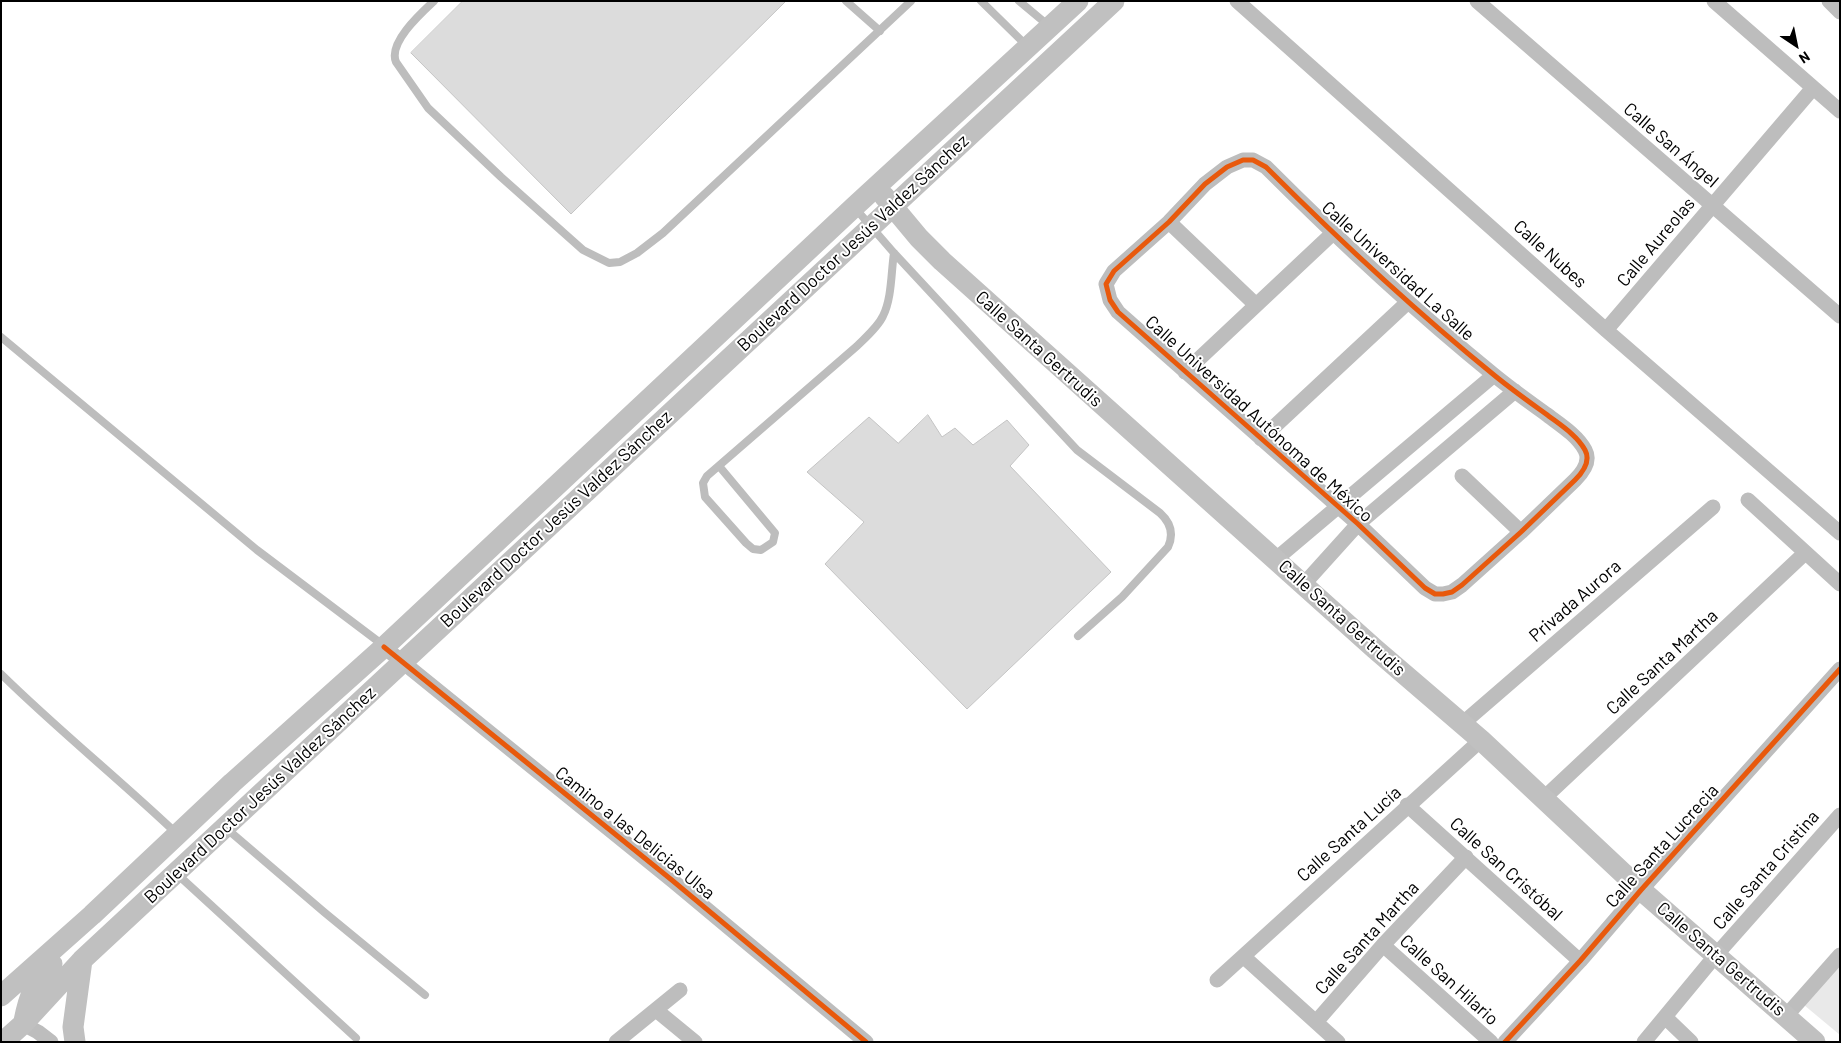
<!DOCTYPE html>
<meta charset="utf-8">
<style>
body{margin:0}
#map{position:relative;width:1841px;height:1043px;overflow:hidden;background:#fff;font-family:Barlow,sans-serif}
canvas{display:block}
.frame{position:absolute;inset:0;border:2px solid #000;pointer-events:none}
.north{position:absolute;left:1771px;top:20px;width:50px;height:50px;-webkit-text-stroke:4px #fff;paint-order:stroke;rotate:146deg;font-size:14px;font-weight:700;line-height:20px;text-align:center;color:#000}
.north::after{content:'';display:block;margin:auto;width:18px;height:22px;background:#000;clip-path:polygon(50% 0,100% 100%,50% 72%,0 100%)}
</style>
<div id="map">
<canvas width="1841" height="1043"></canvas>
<div class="frame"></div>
<div class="north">N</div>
</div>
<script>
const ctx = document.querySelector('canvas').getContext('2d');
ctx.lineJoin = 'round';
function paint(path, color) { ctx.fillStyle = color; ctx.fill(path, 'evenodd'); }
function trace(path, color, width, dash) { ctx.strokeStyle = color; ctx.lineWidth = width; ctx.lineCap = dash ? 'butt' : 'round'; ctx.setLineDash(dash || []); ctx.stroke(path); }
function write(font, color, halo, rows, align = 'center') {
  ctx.font = font + ' Barlow,sans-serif'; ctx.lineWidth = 4; ctx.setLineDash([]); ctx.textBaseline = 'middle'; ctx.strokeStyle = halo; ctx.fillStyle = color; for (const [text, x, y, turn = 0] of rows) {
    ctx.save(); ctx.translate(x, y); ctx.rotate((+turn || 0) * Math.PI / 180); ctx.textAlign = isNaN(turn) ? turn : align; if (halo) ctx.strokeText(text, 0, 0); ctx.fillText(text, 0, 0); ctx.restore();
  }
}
paint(new Path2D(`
 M1840 966V1035L1804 1005Z`), '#e9e9e9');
const building = new Path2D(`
 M463 1H786L571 214 411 53Z
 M928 415 942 437 955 428 973 445 1007 420 1029 445 1010 466 1111 572 967 709 825 564 864 522 807 472 869 417 898 443Z`);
paint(building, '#dcdcdc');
trace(building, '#c4c4c4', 1);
trace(new Path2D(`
 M434 1C420 14 388 43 396 62L428 108 501 177 583 250 609 263 620 262 637 253 663 233 911 1
 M846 1 880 31
 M981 1 1026 45
 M1019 1 1049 26
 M855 208 894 253 1077 450 1160 513C1171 523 1174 534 1168 547L1122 597 1078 636
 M1 337 257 550 383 645
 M719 466 775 533 773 542 761 550 753 549 746 543 705 497 703 483 707 476 857 346C866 337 878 327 883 316 892 298 891 272 894 253
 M1 674C57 729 119 779 176 833
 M227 829 324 912 425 995
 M177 874 356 1038`), '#bdbdbd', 8);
trace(new Path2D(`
 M1237 1 1606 330 1840 533
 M1477 1 1840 316
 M1714 1 1840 111
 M1829 1 1840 12
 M1243 160H1253L1266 167C1339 240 1414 310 1494 375 1511 389 1528 401 1546 414 1559 424 1577 435 1585 450 1591 461 1583 472 1575 480L1521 532 1462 585 1452 592 1443 594H1435L1425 588 1358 524 1118 312 1110 300 1106 284 1114 271 1169 222 1205 184 1227 167Z
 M1169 222 1256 305
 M1606 330 1813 88
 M1185 372 1333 233
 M1261 439 1408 302
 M1462 476 1521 532
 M1748 500 1840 584
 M1276 559 1494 375
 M1303 585 1358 524 1515 391
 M384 647 673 881 866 1042
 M1462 724 1713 507
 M1544 798 1805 553
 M1407 805 1580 961
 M1383 945 1491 1042
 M1244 957 1338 1042
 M1217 980 1481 740
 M656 1010 695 1042
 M1786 1016 1840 955
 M1665 1017 1691 1042
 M1316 1022 1383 945 1466 857
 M23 1024 38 1032 51 1042
 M616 1042 680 990
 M1505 1042 1580 961 1641 890 1840 669
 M1644 1042 1716 955 1840 815`), '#bdbdbd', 15);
trace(new Path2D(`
 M884 196 919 238 942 261 1375 649 1481 740 1641 890 1815 1042
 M1 996 92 915 232 783 384 647 854 207 1078 1
 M24 1021C29 995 34 984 52 964
 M3 1042 23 1024 82 960 1114 1
 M75 1042 73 1027 82 960`), '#c0c0c0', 21);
trace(new Path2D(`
 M1243 160H1253L1266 167C1339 240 1414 310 1494 375 1511 389 1528 401 1546 414 1559 424 1577 435 1585 450 1591 461 1583 472 1575 480L1521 532 1462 585 1452 592 1443 594H1435L1425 588 1358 524 1118 312 1110 300 1106 284 1114 271 1169 222 1205 184 1227 167Z
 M384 647 673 881 866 1042
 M1505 1042 1580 961 1641 890 1840 669`), '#e8590c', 5);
write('18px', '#000', '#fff', [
 ["Calle San Ángel",1671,145,41],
 ["Calle Aureolas",1656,242,-50],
 ["Boulevard Doctor Jesús Valdez Sánchez",853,243,-43],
 ["Calle Nubes",1550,254,42],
 ["Calle Universidad La Salle",1398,271,42],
 ["Calle Santa Gertrudis",1039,349,42],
 ["Calle Universidad Autónoma de México",1259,419,42],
 ["Boulevard Doctor Jesús Valdez Sánchez",556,519,-43],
 ["Privada Aurora",1575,601,-41],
 ["Calle Santa Gertrudis",1342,618,42],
 ["Calle Santa Martha",1662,662,-43],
 ["Boulevard Doctor Jesús Valdez Sánchez",260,795,-43],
 ["Camino a las Delicias Ulsa",635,833,39],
 ["Calle Santa Lucía",1349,834,-42],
 ["Calle Santa Lucrecia",1662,846,-48],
 ["Calle San Cristóbal",1506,869,42],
 ["Calle Santa Cristina",1766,870,-49],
 ["Calle Santa Martha",1367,938,-48],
 ["Calle Santa Gertrudis",1721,959,41],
 ["Calle San Hilario",1449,980,42]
]);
</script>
